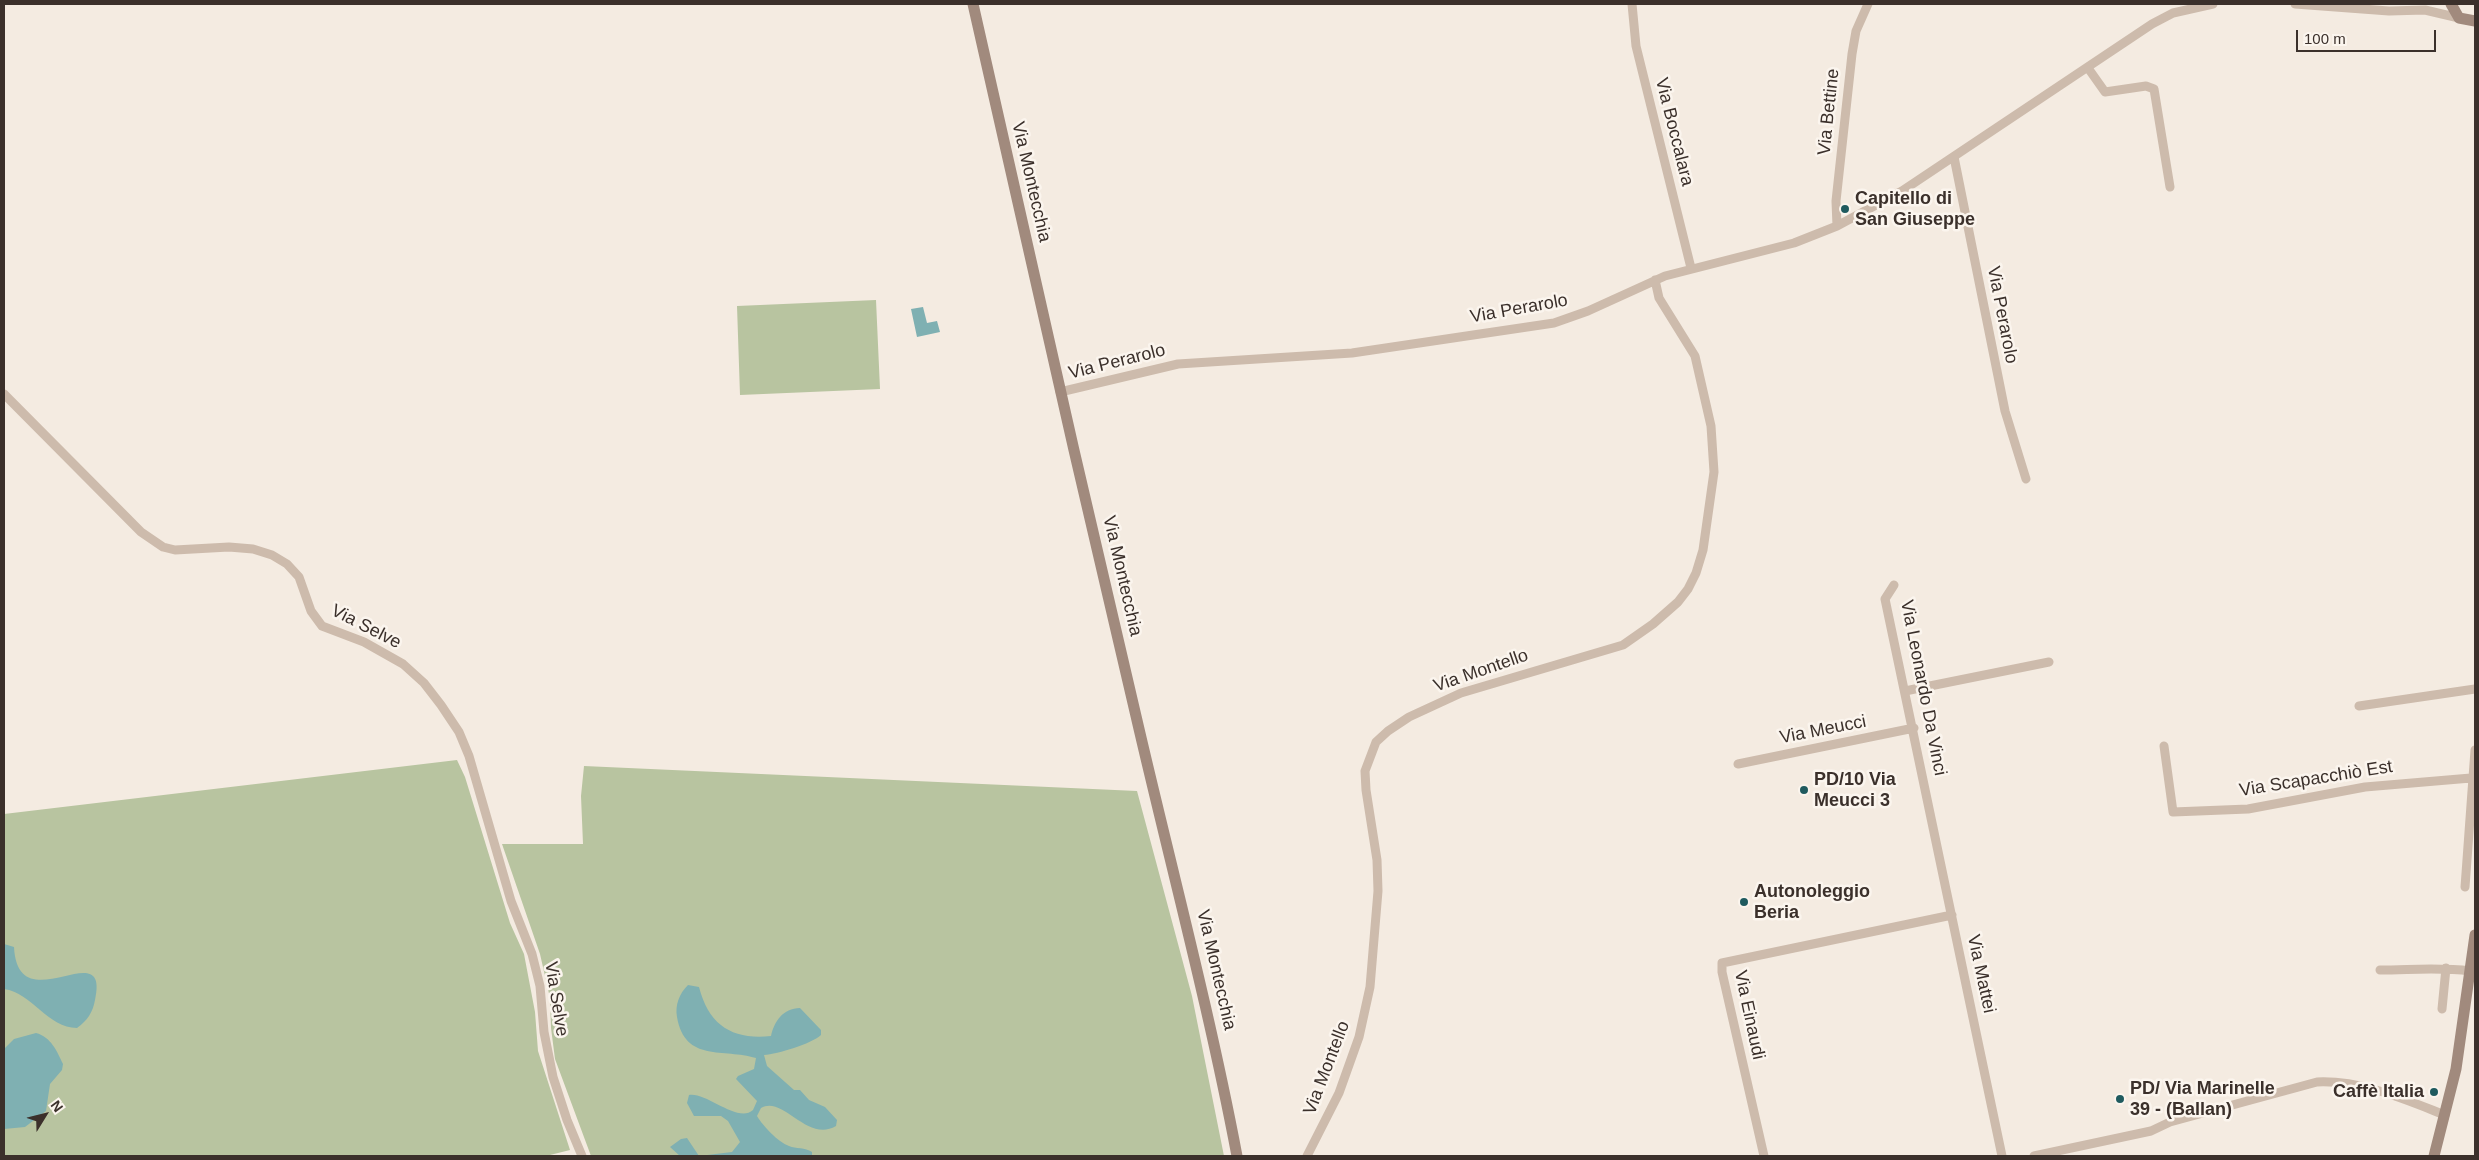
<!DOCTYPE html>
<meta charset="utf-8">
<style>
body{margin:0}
#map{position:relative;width:2479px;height:1160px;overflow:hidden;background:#f4ebe1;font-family:Helvetica,sans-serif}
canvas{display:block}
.frame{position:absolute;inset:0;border:5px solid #3b302b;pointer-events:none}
.north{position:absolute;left:20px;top:1090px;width:50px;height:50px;-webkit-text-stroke:4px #fbf5ee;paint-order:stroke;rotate:54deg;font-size:14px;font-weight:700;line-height:20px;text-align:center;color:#3b302b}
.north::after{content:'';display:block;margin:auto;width:18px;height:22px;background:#3b302b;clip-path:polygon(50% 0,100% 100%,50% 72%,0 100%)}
.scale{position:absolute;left:2296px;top:30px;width:140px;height:22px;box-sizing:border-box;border:2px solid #3b302b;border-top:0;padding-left:6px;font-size:15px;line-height:18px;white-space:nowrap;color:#3b302b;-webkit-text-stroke:4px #fbf5ee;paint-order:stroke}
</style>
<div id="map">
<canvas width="2479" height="1160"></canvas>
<div class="frame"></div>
<div class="north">N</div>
<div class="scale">100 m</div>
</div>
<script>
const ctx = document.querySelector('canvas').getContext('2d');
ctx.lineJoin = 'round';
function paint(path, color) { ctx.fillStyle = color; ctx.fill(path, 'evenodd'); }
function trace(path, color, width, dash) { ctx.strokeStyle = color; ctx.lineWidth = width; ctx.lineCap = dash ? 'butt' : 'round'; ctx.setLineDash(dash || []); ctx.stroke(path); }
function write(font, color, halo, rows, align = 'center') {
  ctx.font = font + ' Helvetica,sans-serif'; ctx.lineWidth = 5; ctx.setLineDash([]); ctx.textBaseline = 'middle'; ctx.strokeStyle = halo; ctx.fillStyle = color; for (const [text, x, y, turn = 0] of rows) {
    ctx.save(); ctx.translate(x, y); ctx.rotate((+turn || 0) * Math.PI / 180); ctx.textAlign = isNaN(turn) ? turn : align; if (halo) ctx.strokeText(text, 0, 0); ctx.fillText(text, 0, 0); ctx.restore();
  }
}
paint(new Path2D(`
 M876 300 880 389 740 395 737 306Z
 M457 760 465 777 510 923 524 954 535 1012 538 1051 570 1150 546 1156H4V814Z
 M584 766 1137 791 1192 996 1224 1156H591L555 1059 551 1028 550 998 540 954 502 844H583L581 796Z`), '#b8c4a0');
paint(new Path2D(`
 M923 307 927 323 937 321 940 332 917 337 911 309Z
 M4 944 14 947C18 1024 110 932 95 1000 93 1012 87 1021 77 1028 48 1028 32 993 4 989Z
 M688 985 699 987C709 1026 733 1040 771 1036 774 1022 783 1008 800 1008L821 1030V1035C811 1044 778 1054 764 1055L767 1066 794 1090H800L809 1100 825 1107 837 1120 836 1126C807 1143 783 1095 761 1108L757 1116C763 1126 778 1142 789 1146 796 1149 805 1147 812 1152V1156H680L670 1147 681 1139 687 1138 699 1156 732 1152 740 1142 728 1121 721 1116H694L687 1103 689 1095C707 1092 738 1124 753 1110L757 1101 736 1079 738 1076 754 1069 756 1058C724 1048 685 1063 677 1017 675 1005 679 994 688 985Z
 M36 1033C51 1037 57 1051 63 1064L62 1070 50 1084 46 1111 25 1127 4 1129V1049L14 1039Z`), '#7fb0b2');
trace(new Path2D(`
 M1632 4 1636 46 1691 268
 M2295 4 2389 11 2425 10 2459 18
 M2088 68 2105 92 2146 86 2154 89 2170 187
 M1954 157 2005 411 2026 479
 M1837 226 1836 201 1852 54 1856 31 1868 4
 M1060 392 1178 364 1352 353 1554 323 1588 311 1665 276 1794 243 1837 226 1902 191 2152 24 2173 13 2213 4
 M4 394 141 532 163 547 175 550 229 547 253 549 272 555 287 564 299 577 311 611 322 626 364 642 403 664 424 683 441 705 459 732 469 756 511 901 532 954 540 986 544 1032 553 1077 567 1120 582 1156
 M1894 585 1885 599 2002 1156
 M1905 691 2049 662
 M2359 706 2475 689
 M2164 746 2173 812 2248 809 2365 787 2471 778
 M1738 764 1914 728
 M2465 887 2475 750
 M2380 970C2410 970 2440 967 2470 971
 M2442 1009 2446 968
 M1307 1156 1339 1093 1359 1037 1370 987 1378 891 1377 860 1366 790 1365 771 1376 742 1388 731 1409 717 1461 693 1623 645 1653 624 1678 602 1688 589 1696 573 1703 550 1714 472 1711 426 1695 356 1659 298 1655 280
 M1764 1156 1722 972V963L1952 915
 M2034 1156 2151 1131 2170 1122 2317 1082C2361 1080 2404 1099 2445 1115`), '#cdbbac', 9);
trace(new Path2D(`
 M973 4C1026 242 1080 479 1136 716 1170 863 1209 1008 1237 1156
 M2451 4 2459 18 2475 21
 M2434 1156 2456 1069 2475 935`), '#a18a7d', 11);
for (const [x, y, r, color] of [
 [1845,209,5,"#1f5a5e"],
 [1804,790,5,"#1f5a5e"],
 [1744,902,5,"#1f5a5e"],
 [2434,1092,5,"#1f5a5e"],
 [2120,1099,5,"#1f5a5e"]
]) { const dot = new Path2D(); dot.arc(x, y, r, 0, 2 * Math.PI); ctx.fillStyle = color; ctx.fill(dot); trace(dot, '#fbf5ee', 2); }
write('18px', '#3b302b', '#fbf5ee', [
 ["Via Bettine",1829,112,-84],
 ["Via Boccalara",1674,132,76],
 ["Via Montecchia",1031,182,77],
 ["Via Perarolo",1519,309,-10],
 ["Via Perarolo",2002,315,79],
 ["Via Perarolo",1117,362,-14],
 ["Via Montecchia",1122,576,77],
 ["Via Selve",366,627,27],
 ["Via Montello",1481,671,-19],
 ["Via Leonardo Da Vinci",1923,688,79],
 ["Via Meucci",1823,730,-11],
 ["Via Scapacchiò Est",2316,779,-9],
 ["Via Montecchia",1216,970,77],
 ["Via Mattei",1981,974,78],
 ["Via Selve",556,999,81],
 ["Via Einaudi",1749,1015,78],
 ["Via Montello",1327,1068,-69]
]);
write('bold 18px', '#3b302b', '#fbf5ee', [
 ["Capitello di",1855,199],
 ["San Giuseppe",1855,220],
 ["PD/10 Via",1814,780],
 ["Meucci 3",1814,801],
 ["Autonoleggio",1754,892],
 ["Beria",1754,913],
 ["PD/ Via Marinelle",2130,1089],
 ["39 - (Ballan)",2130,1110],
 ["Caffè Italia",2424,1092,"right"]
], 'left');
</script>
